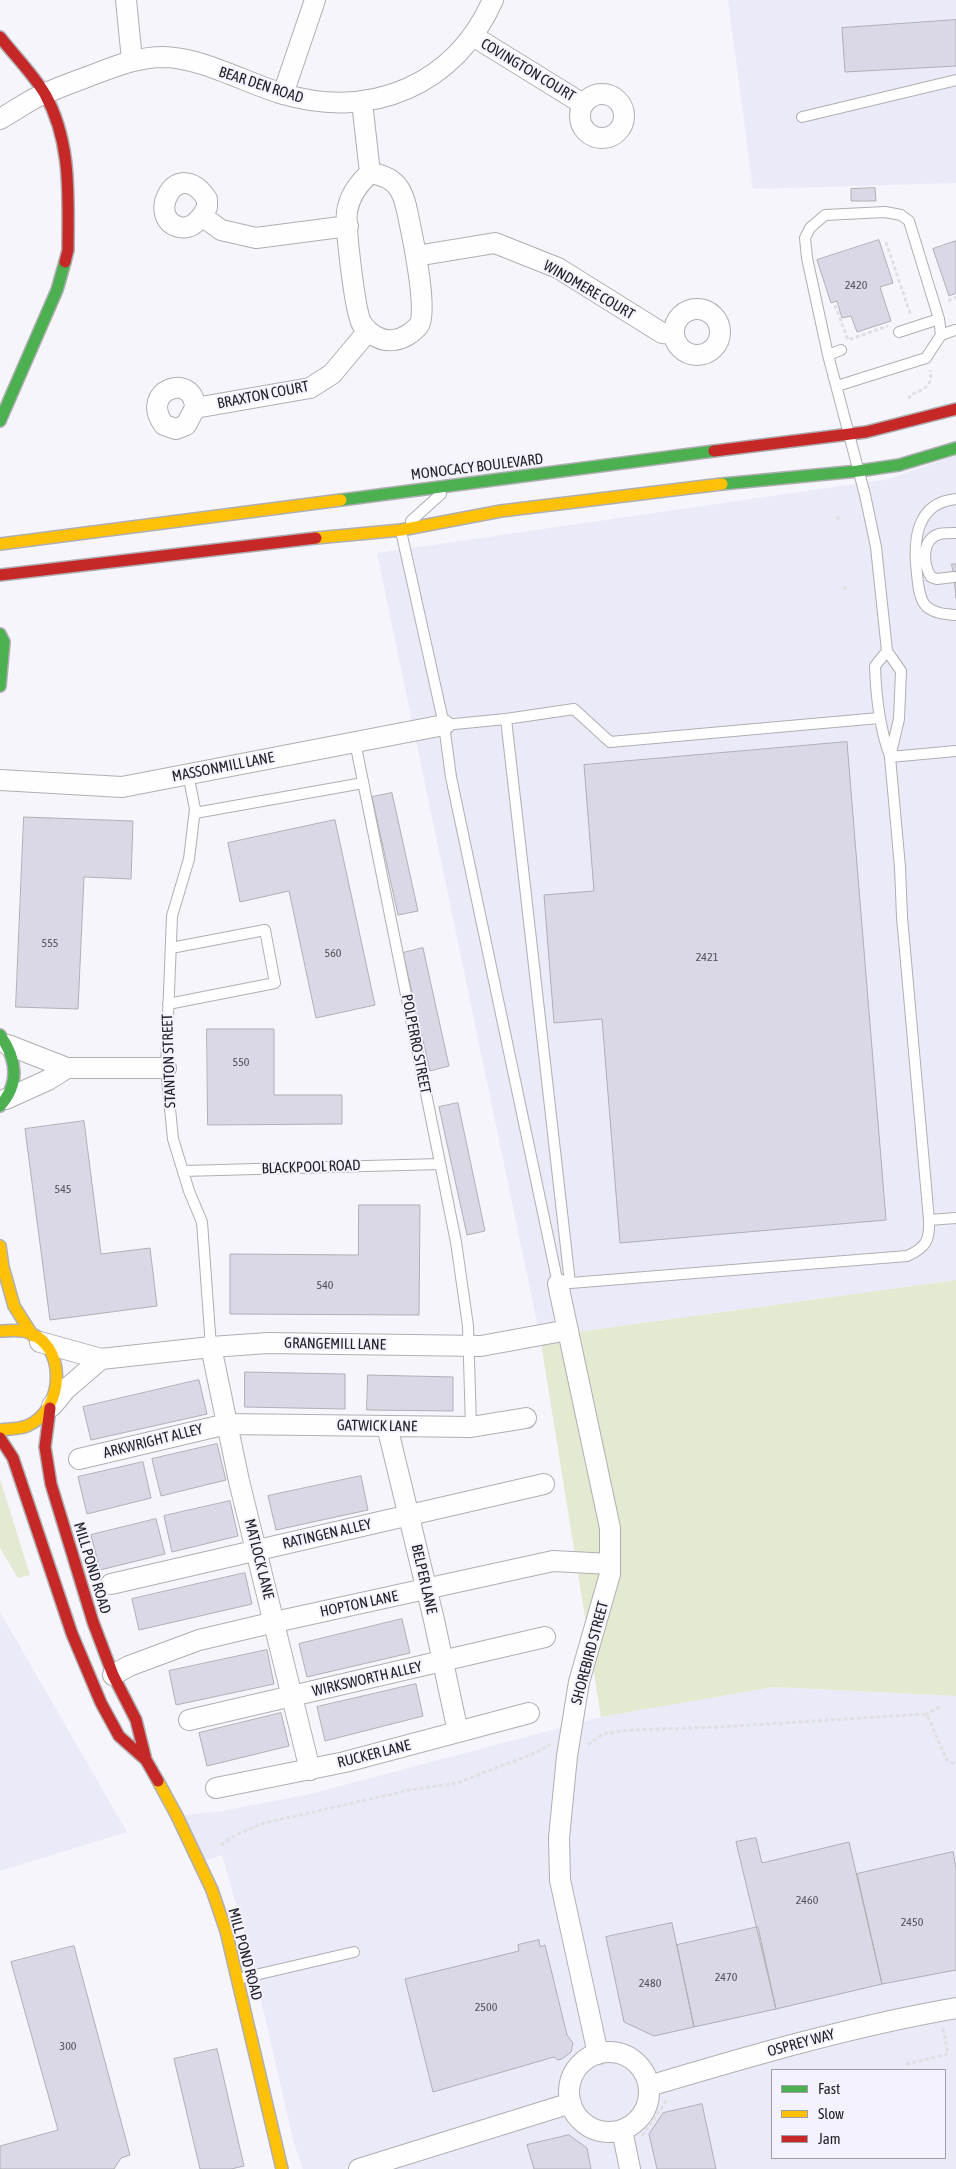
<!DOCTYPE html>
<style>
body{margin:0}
#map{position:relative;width:956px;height:2169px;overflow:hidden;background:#f5f5fb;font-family:"Asap Condensed",sans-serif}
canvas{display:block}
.legend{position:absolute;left:771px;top:2069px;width:175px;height:90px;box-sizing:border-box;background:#f3f2fe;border:1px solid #a09fa8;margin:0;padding:6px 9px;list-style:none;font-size:15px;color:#232327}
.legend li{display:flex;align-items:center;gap:10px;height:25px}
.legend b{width:25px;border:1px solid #a09fa8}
</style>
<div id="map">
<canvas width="956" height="2169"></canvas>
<ul class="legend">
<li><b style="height:6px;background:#4caf50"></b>Fast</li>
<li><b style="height:6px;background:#ffc107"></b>Slow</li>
<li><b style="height:6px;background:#c62828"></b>Jam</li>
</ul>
</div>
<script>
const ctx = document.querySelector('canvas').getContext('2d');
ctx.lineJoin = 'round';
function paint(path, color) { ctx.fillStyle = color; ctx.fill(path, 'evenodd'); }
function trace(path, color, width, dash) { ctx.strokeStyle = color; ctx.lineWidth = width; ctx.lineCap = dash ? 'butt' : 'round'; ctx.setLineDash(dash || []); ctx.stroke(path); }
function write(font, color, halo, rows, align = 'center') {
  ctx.font = font + ' "Asap Condensed",sans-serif'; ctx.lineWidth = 4; ctx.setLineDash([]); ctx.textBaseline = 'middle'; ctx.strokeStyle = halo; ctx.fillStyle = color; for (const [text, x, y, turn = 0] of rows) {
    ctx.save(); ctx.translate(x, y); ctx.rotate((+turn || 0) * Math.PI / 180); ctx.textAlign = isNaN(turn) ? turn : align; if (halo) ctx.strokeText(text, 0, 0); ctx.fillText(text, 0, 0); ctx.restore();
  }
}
paint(new Path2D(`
 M728 0H956V183L753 189Z
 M956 455V1280L540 1337 377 553 889 479Z
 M0 1612 127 1832 0 1871Z
 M774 1687 956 1696V2169H303L294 2144 250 1952 222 1855 200 1862 177 1816 222 1811 310 1794 601 1717ZM772 2070H945V2158H772Z`), '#ebeaf8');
paint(new Path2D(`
 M956 1280V1696L774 1687 601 1717 540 1337Z
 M0 1480 1 1482 30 1575 18 1578 0 1548Z`), '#e3ead1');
const building = new Path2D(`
 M956 20V66L845 72 842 28Z
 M875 188 876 201H851V189Z
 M879 240 893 283 880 287 891 321 857 332 851 316 842 318 837 301 831 303 817 260Z
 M956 241V293L949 296 933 249Z
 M952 564H956V598L954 577Z
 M847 742 886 1220 620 1243 602 1019 554 1023 544 895 594 891 584 765Z
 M392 793 418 911 398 915 372 797Z
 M24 817 133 821 131 879 84 877 78 1009 16 1007Z
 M335 820 375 1005 316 1018 289 891 240 902 228 843Z
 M423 948 449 1066 430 1071 403 953Z
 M207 1029H274V1095H342V1124L208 1125Z
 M458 1103 485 1231 467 1235 439 1107Z
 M84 1121 101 1254 150 1248 157 1306 50 1320 25 1129Z
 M359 1205H420L419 1315 230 1314V1254L358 1255Z
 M245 1372 345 1374V1409L245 1407Z
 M368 1375 453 1377V1411L367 1410Z
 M199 1380 207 1414 91 1440 83 1407Z
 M217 1444 226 1480 161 1496 152 1459Z
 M143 1462 151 1498 87 1514 78 1477Z
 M361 1476 368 1510 276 1530 268 1496Z
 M230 1501 238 1536 172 1552 164 1516Z
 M156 1519 165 1554 100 1570 91 1535Z
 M245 1573 252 1604 139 1630 132 1599Z
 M402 1619 410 1653 307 1677 299 1644Z
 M267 1650 274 1684 176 1705 169 1671Z
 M416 1684 423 1716 325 1741 317 1707Z
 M281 1713 289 1746 207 1766 199 1733Z
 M756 1838 762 1863 849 1842 882 1984 776 2009 736 1842Z
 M953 1852 956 1868V1970L882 1984 857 1874Z
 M672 1923 694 2027 654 2036 624 2022 606 1937Z
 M758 1927 776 2009 694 2027 677 1945Z
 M539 1940 540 1947 545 1945 567 2035 573 2043 571 2052 562 2059 558 2060 554 2057 433 2092 405 1979 519 1951 518 1945Z
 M74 1946 130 2155 121 2158 114 2169H0V2146L58 2130 11 1962Z
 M217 2049 244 2166 231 2169H200L174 2059Z
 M702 2104 716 2169H657L649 2134 663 2113Z
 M569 2135 587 2148 591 2169H534L527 2145Z`);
paint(building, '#dad8e6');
trace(building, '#b0afb4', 1);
const lane = new Path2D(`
 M802 117 956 80
 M899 332 939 319
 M828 355 841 350
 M837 386 926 358 941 335 955 330
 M956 499C915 503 913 542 917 574 918 584 919 600 927 607 936 614 945 614 956 615
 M411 521 441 494
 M401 531 444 725 451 777 558 1284 907 1256C926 1248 930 1240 929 1220
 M954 577 937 579 931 577C923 564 921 540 939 534 944 533 951 533 956 533
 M887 651 875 666C876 697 879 727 890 756
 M506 719 570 1283
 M444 725 506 719 574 709 610 742 879 718
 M355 742 456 1242 468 1326 471 1427
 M956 751 890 757 900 867 902 917 929 1220 956 1218
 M890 757 899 719 901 671 887 651 876 547 865 495 828 355 807 258 805 238 810 228 825 215 885 212 901 215 909 221 939 319 941 335
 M188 774 195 809 189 859 172 916 166 1068 173 1139 189 1191 202 1222 211 1347
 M195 813 363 783
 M168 1004 275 983 265 930 171 948
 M183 1171 440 1164
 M238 1979 354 1952`);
const street = new Path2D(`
 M126 0 132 60
 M473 36 583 104
 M580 116a22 22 0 1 1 44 0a22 22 0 1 1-44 0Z
 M283 94 315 0
 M362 102 370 173
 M0 119C15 111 30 99 46 93 62 86 79 80 95 74 118 65 139 57 164 57 203 58 246 83 283 94 372 120 455 85 493 0
 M370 173C400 177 404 194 409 220 413 238 428 312 419 325 414 332 403 339 394 340 381 342 369 334 362 324 355 313 345 226 347 212 349 197 359 183 370 173Z
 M202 216C195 224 190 229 179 227 145 218 177 154 207 199V207L202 216 221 230 256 238 348 226
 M416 256 495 243 558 268 662 333 673 334
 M674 332a23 23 0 1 1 46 0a23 23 0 1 1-46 0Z
 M195 408 186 425 176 429 164 425C138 390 194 371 195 408L310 388 332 374 368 331
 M0 780 122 787 444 725
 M8 1045 67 1068H166
 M6 1099 48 1080 67 1068
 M558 1284 610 1528V1574L579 1682 567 1756 559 1838 560 1880 598 2054
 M40 1342 101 1359 211 1347 268 1343 481 1346 568 1330
 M211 1347 239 1481 310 1770
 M52 1406 65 1390 101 1359
 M387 1426 434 1620 458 1732
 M79 1459 227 1424 471 1427 526 1418
 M111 1584 544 1484
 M113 1675 129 1666 199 1640 275 1622 553 1561 610 1564
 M189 1720 545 1637
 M216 1788 345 1762 529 1713
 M569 2092a40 40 0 1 1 80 0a40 40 0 1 1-80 0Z
 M649 2086C750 2056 852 2026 956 2008
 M622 2130 630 2169
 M359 2169 571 2103`);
const fast = new Path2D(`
 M0 421 57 290 65 262
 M722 484 858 471 899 465 956 448
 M341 500 714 451
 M0 634 4 642 0 686
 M0 1035C17 1059 20 1084 0 1106`);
const slow = new Path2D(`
 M316 538 401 530 501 511 722 484
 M0 544 341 500
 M0 1246 3 1267 14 1306 33 1336
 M0 1331C7 1331 16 1330 23 1331 68 1340 66 1410 27 1426 19 1429 8 1429 0 1430
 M158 1781 177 1816 212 1890 226 1931 282 2169`);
const jam = new Path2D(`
 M0 37C14 55 33 74 45 94 72 143 68 196 68 250L65 262
 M714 451 866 432 956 409
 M0 575 316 538
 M50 1408 45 1447 51 1484 93 1622 113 1675 136 1720 146 1760 158 1781
 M0 1438 13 1458 72 1634 101 1703 119 1736 146 1760`);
trace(lane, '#afafb3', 12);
trace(street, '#afafb3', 22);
trace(fast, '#afafb3', 14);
trace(slow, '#afafb3', 14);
trace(jam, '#afafb3', 14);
trace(new Path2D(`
 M886 242 911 316
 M948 301 956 297
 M835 305 848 340 888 326
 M909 399 910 395C923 390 934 386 930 370
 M838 516V521
 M845 586V593
 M925 1715 941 1706
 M588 1745 603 1734 630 1730 720 1727 922 1714 927 1716 930 1721 946 1759 956 1765
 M221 1845 232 1837 260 1824 410 1790 457 1783 540 1751 550 1744
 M906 2064 948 2054 943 2028
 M642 2136 667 2100`), '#e0e0e2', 3, [4, 2.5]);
trace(lane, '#fefefe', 10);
trace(street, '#fefefe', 20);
trace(fast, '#4caf50', 11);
trace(slow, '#ffc107', 11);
trace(jam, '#c62828', 11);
write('12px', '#515057', null, [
 ["2420",856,285],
 ["555",50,943],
 ["560",333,953],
 ["2421",707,957],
 ["550",241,1062],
 ["545",63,1189],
 ["540",325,1285],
 ["2460",807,1900],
 ["2450",912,1922],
 ["2470",726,1977],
 ["2480",650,1983],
 ["2500",486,2007],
 ["300",68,2046]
]);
write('15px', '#232327', '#f3f2fe', [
 ["COVINGTON COURT",528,70,31],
 ["BEAR DEN ROAD",261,85,18],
 ["WINDMERE COURT",589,290,30],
 ["BRAXTON COURT",263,395,-11],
 ["MONOCACY BOULEVARD",477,467,-7],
 ["MASSONMILL LANE",223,767,-11],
 ["POLPERRO STREET",416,1044,79],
 ["STANTON STREET",169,1061,-92],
 ["BLACKPOOL ROAD",311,1167,-2],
 ["GRANGEMILL LANE",335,1344,1],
 ["GATWICK LANE",377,1426,1],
 ["ARKWRIGHT ALLEY",153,1441,-14],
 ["RATINGEN ALLEY",327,1534,-13],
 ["MATLOCK LANE",259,1559,76],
 ["MILL POND ROAD",92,1568,73],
 ["BELPER LANE",424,1579,77],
 ["HOPTON LANE",359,1604,-12],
 ["SHOREBIRD STREET",590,1653,-75],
 ["WIRKSWORTH ALLEY",367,1679,-13],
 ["RUCKER LANE",374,1754,-14],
 ["MILL POND ROAD",245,1954,75],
 ["OSPREY WAY",801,2043,-15]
]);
</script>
